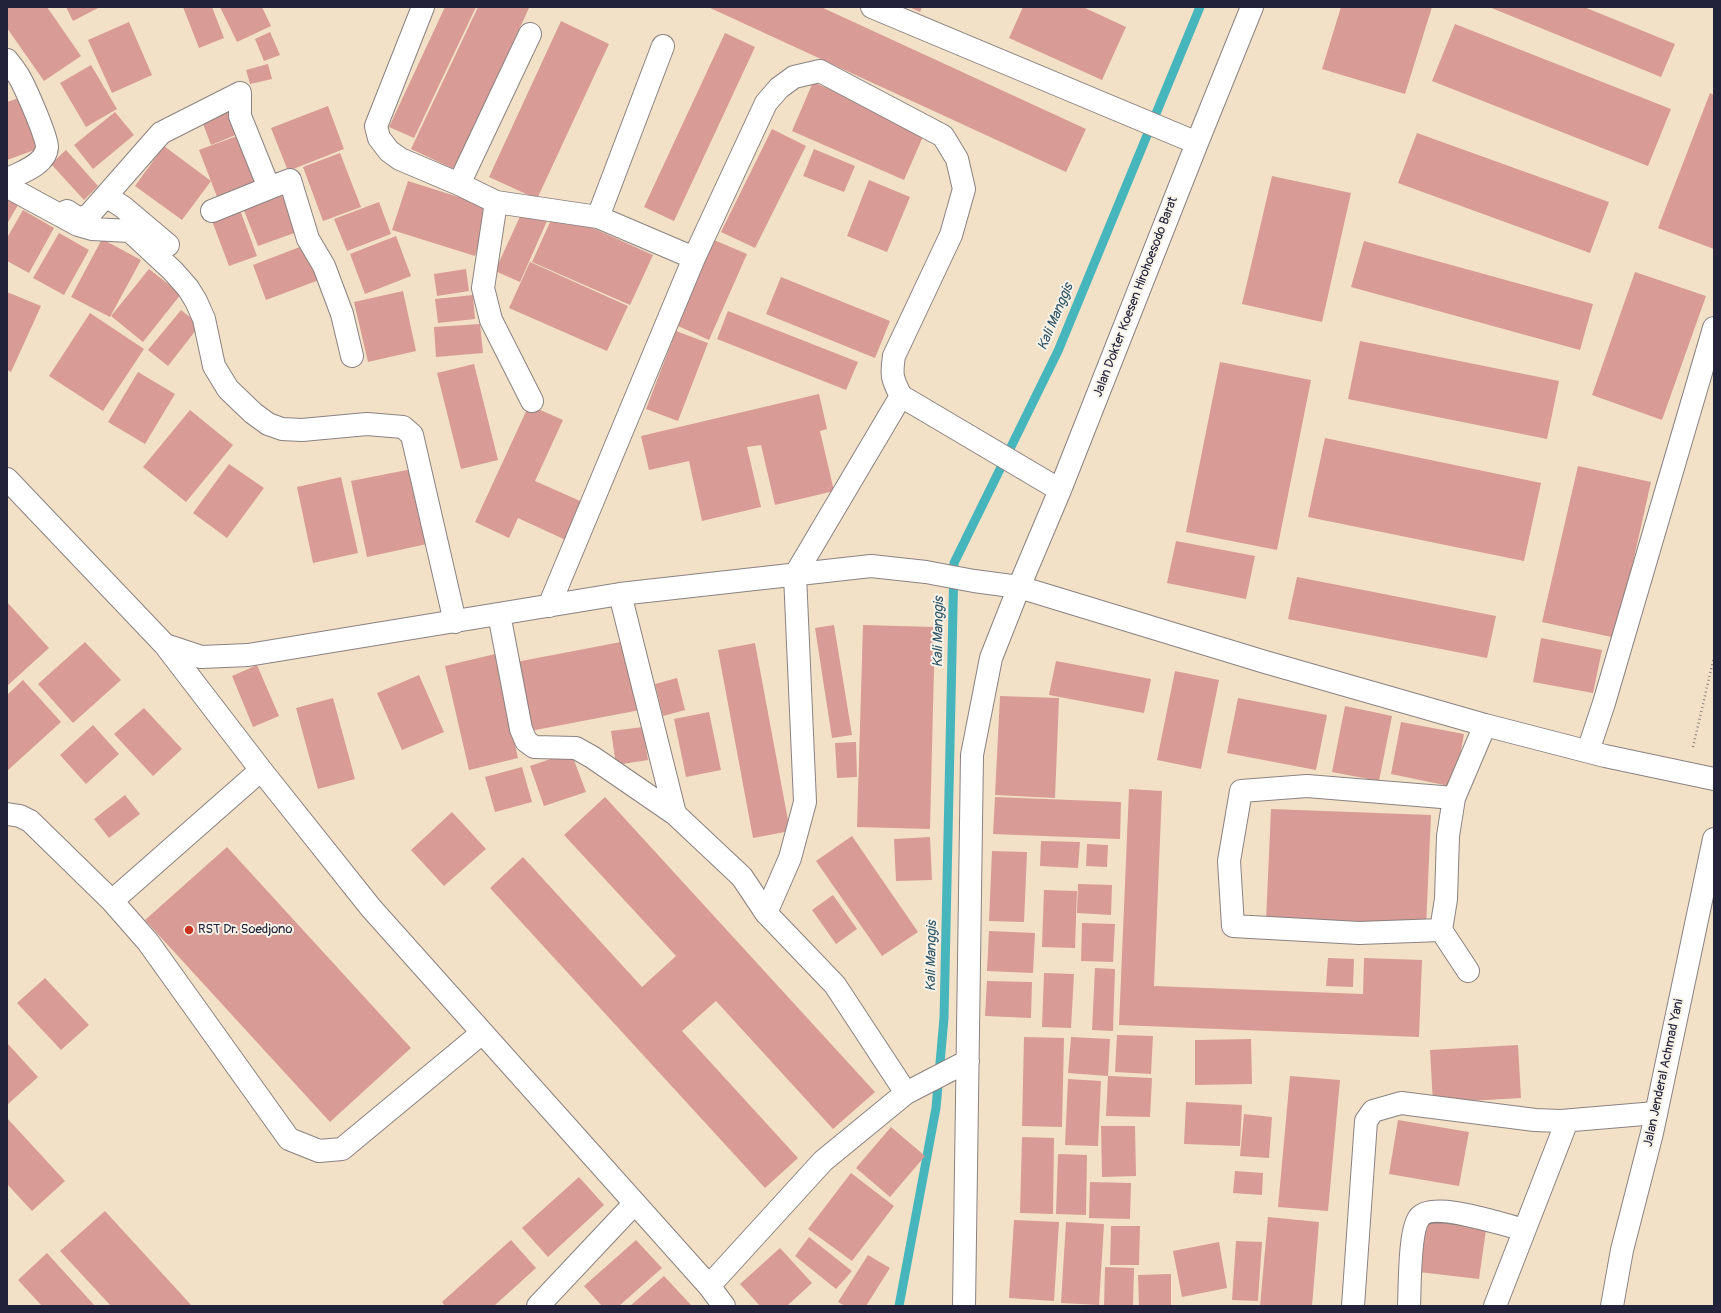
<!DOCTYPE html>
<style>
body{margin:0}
#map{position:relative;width:1721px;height:1313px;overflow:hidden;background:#f3e1c7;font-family:Pangolin,sans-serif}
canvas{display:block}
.frame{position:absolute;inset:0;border:8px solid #22223b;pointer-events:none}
</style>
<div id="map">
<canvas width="1721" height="1313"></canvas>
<div class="frame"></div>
</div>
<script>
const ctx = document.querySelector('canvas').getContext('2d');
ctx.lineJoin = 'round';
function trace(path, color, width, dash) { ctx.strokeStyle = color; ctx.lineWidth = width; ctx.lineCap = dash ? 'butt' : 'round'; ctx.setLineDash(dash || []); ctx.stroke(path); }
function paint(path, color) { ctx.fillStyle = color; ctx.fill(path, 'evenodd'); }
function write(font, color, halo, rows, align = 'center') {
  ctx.font = font + ' Pangolin,sans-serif'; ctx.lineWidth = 4; ctx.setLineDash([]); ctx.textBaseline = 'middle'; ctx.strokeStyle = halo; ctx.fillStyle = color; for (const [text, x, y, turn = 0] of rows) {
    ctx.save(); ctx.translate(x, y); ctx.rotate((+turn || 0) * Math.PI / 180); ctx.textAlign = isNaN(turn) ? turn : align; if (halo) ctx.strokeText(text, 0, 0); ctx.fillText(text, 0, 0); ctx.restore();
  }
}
trace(new Path2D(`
 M899 1306 936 1108 944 1018 954 563 1058 351 1200 7`), '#46b6bc', 9);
paint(new Path2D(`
 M8 7H47L81 56 44 81 7 28V8Z
 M66 7H100L73 21Z
 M183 7H212L224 38 199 48Z
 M220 7H262L271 26 237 42Z
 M445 7H476L414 138 389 127Z
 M478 7 529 8 454 169 411 149Z
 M708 7H821L1086 129 1066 172Z
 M909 7H922L920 12Z
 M1023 7H1083L1126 27 1102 80 1009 38Z
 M1341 7H1432L1405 94 1322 69Z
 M1489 7H1584L1675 44 1661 77Z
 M561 21 609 44 537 199 489 177Z
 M129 22 152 75 112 93 88 40Z
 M1455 24 1671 109 1648 166 1432 81Z
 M270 32 280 55 264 61 255 39Z
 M725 33 755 47 674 221 644 207Z
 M268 64 272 79 250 84 246 70Z
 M91 65 117 109 86 127 60 83Z
 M813 82 925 132 904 180 792 131Z
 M1710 93 1714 95V249L1658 228Z
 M22 97 40 148 7 160V102Z
 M226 106 238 134 211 145 200 116Z
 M328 106 344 149 288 171 271 128Z
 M115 112 134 135 93 169 74 145Z
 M772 129 806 146 755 248 721 232Z
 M245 133 265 185 219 202 199 150Z
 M1417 133 1609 202 1590 253 1398 183Z
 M164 146 211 181 182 220 135 186Z
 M814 149 855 166 844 192 803 176Z
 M66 150 98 186 84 200 51 164Z
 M340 153 361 207 323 221 303 167Z
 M1272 176 1351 193 1322 322 1242 304Z
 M869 180 910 197 887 252 847 236Z
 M408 181 490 207 475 256 392 230Z
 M283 187 300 231 258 246 241 203Z
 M7 199 18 205 7 224Z
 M379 202 391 234 347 251 334 219Z
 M23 210 54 228 29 273 7 261V238Z
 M240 210 257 256 229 266 212 221Z
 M523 210 547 221 520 282 495 271Z
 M555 211 653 255 630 305 532 262Z
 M59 233 89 250 64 295 33 278Z
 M396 236 411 276 365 294 350 254Z
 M102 239 141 260 110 317 71 297Z
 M714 240 747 254 709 340 676 325Z
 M1364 241 1593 304 1580 350 1351 287Z
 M305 245 319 280 266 300 253 265Z
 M530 262 628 306 607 351 509 308Z
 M149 269 181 294 143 342 111 316Z
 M466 269 469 291 437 296 434 274Z
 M1635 272 1706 296 1662 420 1592 395Z
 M781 277 890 321 875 358 766 314Z
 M403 291 416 351 368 362 354 302Z
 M7 292 41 306 11 372 7 370Z
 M473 295 475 319 438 323 435 299Z
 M181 310 200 325 168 366 148 350Z
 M728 311 858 362 846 390 717 339Z
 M90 313 144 349 103 411 49 376Z
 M480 324 483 353 436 357 434 327Z
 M676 331 708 343 678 421 646 409Z
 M1360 341 1559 381 1547 439 1348 399Z
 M1220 362 1311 380 1277 550 1186 532Z
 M474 364 498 460 461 469 437 373Z
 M138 372 175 394 145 444 108 422Z
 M819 394 827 429 820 431 834 491 775 505 761 445 747 447 761 507 702 521 689 461 649 470 641 436Z
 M529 405 563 420 535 481 587 504 570 542 518 518 509 538 475 522Z
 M190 410 233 445 186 502 143 467Z
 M1325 438 1541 483 1524 561 1308 517Z
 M229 464 264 488 227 538 193 513Z
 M1578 466 1651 482 1616 638 1542 622Z
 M412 469 427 544 367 557 351 481Z
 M341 477 358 553 313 563 297 487Z
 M1176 541 1255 556 1246 599 1167 583Z
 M1297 577 1496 616 1487 658 1288 619Z
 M7 602 49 648 7 686Z
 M834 625 852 735 832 738 815 628Z
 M863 625 935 627 930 829 857 827Z
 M1541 638 1602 650 1593 693 1533 682Z
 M626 641 640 710 525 732 511 663Z
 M85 642 121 680 73 723 38 684Z
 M755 643 790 831 753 838 718 650Z
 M495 654 518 758 469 770 445 666Z
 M1056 661 1151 679 1144 713 1049 695Z
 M257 665 279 716 253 727 232 676Z
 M1175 671 1219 680 1201 769 1157 760Z
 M419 675 444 732 402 750 377 693Z
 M677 678 685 710 663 716 655 684Z
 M23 680 61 722 7 771V695Z
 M1000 696 1059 698 1055 798 995 795Z
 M333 698 355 779 318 789 296 708Z
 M1238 698 1327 715 1316 770 1227 753Z
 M1345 706 1392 716 1379 781 1332 772Z
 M144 708 182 749 153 776 114 734Z
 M709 712 721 770 686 777 674 719Z
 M1401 722 1464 734 1454 787 1391 774Z
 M93 725 119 754 86 784 60 755Z
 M643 727 648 760 616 765 611 731Z
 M856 742 857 777 837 778 835 743Z
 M571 752 586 792 544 806 530 766Z
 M522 767 532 802 495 812 485 777Z
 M1129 789 1162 791 1154 986 1363 994 1364 958 1422 960 1419 1037 1119 1025Z
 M125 795 140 814 109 838 94 819Z
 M605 797 875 1092 833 1129 716 1001 682 1031 798 1158 765 1188 490 888 523 857 642 987 676 956 564 835Z
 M995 797 1121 802 1120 839 993 834Z
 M1271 809 1431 815 1426 927 1266 921Z
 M452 812 486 849 444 886 411 850Z
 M852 836 918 932 882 956 816 861Z
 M930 837 932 880 896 881 894 839Z
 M1041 841 1080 842 1078 868 1040 866Z
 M1087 844 1108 845 1107 867 1086 866Z
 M227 847 411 1048 330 1122 145 920Z
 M992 851 1027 852 1024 922 989 921Z
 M1078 884 1112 885 1111 915 1077 913Z
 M1044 890 1077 891 1075 948 1042 947Z
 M833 895 857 929 836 944 812 910Z
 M1082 923 1115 924 1113 962 1081 961Z
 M989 931 1035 933 1033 973 987 971Z
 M1328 958 1354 959 1353 987 1326 986Z
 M1095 968 1115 969 1113 1031 1092 1030Z
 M1044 973 1074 974 1071 1028 1042 1027Z
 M45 978 89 1025 61 1050 17 1003Z
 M987 981 1032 982 1031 1018 985 1016Z
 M1117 1035 1153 1036 1151 1074 1115 1072Z
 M1024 1037 1064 1038 1062 1127 1022 1126Z
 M1071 1037 1110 1039 1108 1076 1068 1073Z
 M1251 1039 1252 1084 1195 1085V1040Z
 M8 1044 38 1077 7 1105V1045Z
 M1518 1045 1521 1098 1433 1103 1430 1050Z
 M1108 1076 1152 1078 1150 1117 1106 1116Z
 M1290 1076 1340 1080 1328 1211 1278 1207Z
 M1068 1079 1101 1081 1098 1146 1065 1145Z
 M1186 1102 1242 1105 1240 1146 1184 1144Z
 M1244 1114 1272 1117 1269 1158 1240 1156Z
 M7 1118 65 1181 32 1211 7 1184Z
 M1398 1120 1469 1132 1459 1186 1389 1174Z
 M1101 1126H1135L1136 1176 1102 1177Z
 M891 1127 925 1156 890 1197 856 1168Z
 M1022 1137 1054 1138 1053 1214 1020 1213Z
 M1058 1154 1087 1155 1086 1215 1056 1214Z
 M1235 1171 1263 1173 1262 1195 1233 1193Z
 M851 1173 894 1206 852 1261 808 1229Z
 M579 1177 604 1205 548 1257 522 1228Z
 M1090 1182 1131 1183 1130 1219 1089 1218Z
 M105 1211 192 1306H111L60 1251Z
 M1426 1215 1487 1223 1479 1279 1419 1272Z
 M1268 1217 1319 1222 1312 1306H1260Z
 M1014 1220 1059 1222 1054 1301 1009 1298Z
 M1066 1222 1104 1224 1099 1305 1061 1303Z
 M1111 1226H1140L1139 1265H1110Z
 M809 1237 852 1271 836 1289 795 1256Z
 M511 1240 536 1268 494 1306H445L442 1302Z
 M636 1240 662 1268 619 1306H602L584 1286Z
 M1236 1241 1262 1242 1258 1301 1232 1300Z
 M1219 1242 1227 1288 1182 1297 1173 1251Z
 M780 1248 812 1283 787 1306H760L740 1284Z
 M47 1253 95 1306H42L18 1280Z
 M868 1255 890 1268 866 1306H845L838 1302Z
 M1105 1267 1134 1268 1133 1306H1104Z
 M1171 1274V1306H1139L1138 1275Z
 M664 1276 692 1306H630Z`), '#d89b95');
const minor = new Path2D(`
 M423 7 376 126 379 138 389 151 400 159 459 184 496 202
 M872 7 1197 143
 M663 46 598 217 694 258
 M7 60C11 65 15 70 18 75 24 84 48 139 47 147 46 164 22 172 10 178
 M7 182 8 187 78 225 92 229 130 231 173 271 188 288 196 301 204 319 214 366 228 389 253 413 268 424 282 429 302 430 367 424 403 427 412 435 455 622
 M459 184 530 34
 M106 196 123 207 168 245
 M67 211 79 219 89 215 161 133 240 93V116L269 188 290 180 308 239 324 266 342 314 352 356
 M212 211 269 188
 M532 401 491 320 483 288 496 202 598 217
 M7 479 165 645 201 657 248 655 620 594 871 566 926 572 974 581 1019 587 1265 662 1485 725 1605 756 1714 779
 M620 594 675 814
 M549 606 694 258 766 103 779 88 794 77 820 71 943 136 957 159 964 189 951 235 894 356C891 375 892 379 901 396L1060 490
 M499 614 521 729 526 741 534 747 576 748 592 757 675 814 742 877 766 913 835 985 906 1093
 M165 645 261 770 371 908 709 1286 724 1306
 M1588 751 1604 703 1714 328
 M261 770 112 901 148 942 289 1139 319 1151 342 1149 482 1033
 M1454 798 1448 836 1446 899 1441 930 1359 933 1233 926 1229 861 1241 791 1307 786 1454 798 1485 725
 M7 814 20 816 30 821 112 901
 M766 913 790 858 805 802 795 575 901 396
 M1441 930 1468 971
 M709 1286 823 1161 906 1093 968 1061
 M538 1306 634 1204
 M964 1306 972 755 991 658 1019 587 1060 490 1197 143 1252 7
 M1353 1306 1366 1121 1373 1111 1401 1103 1535 1120 1561 1121 1656 1113
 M1409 1306C1410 1287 1409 1232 1419 1218 1431 1200 1500 1224 1518 1228L1523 1231
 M1495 1306 1567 1121`);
const major = new Path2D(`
 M1612 1306 1622 1250 1652 1133 1714 839`);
trace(minor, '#8a8281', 24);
trace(major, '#8a8281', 24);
trace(new Path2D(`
 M1693 747 1714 657`), '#8a8281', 2.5, [1, 3]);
trace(minor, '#fff', 22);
trace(major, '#fff', 22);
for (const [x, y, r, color] of [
 [189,930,5,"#c8321e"]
]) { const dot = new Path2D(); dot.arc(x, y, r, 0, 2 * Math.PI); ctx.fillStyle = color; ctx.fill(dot); trace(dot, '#f7f3e8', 1.5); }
write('13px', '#22223b', '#f7f3e8', [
 ["Jalan Dokter Koesen Hirohoesodo Barat",1136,297,-69],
 ["Jalan Jenderal Achmad Yani",1664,1073,-78]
]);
write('13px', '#22223b', '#f7f3e8', [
 ["RST Dr. Soedjono",198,930]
], 'left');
write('italic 14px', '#2f5668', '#f7f3e8', [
 ["Kali Manggis",1056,317,-67],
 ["Kali Manggis",939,632,-89],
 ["Kali Manggis",932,956,-89]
]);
</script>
